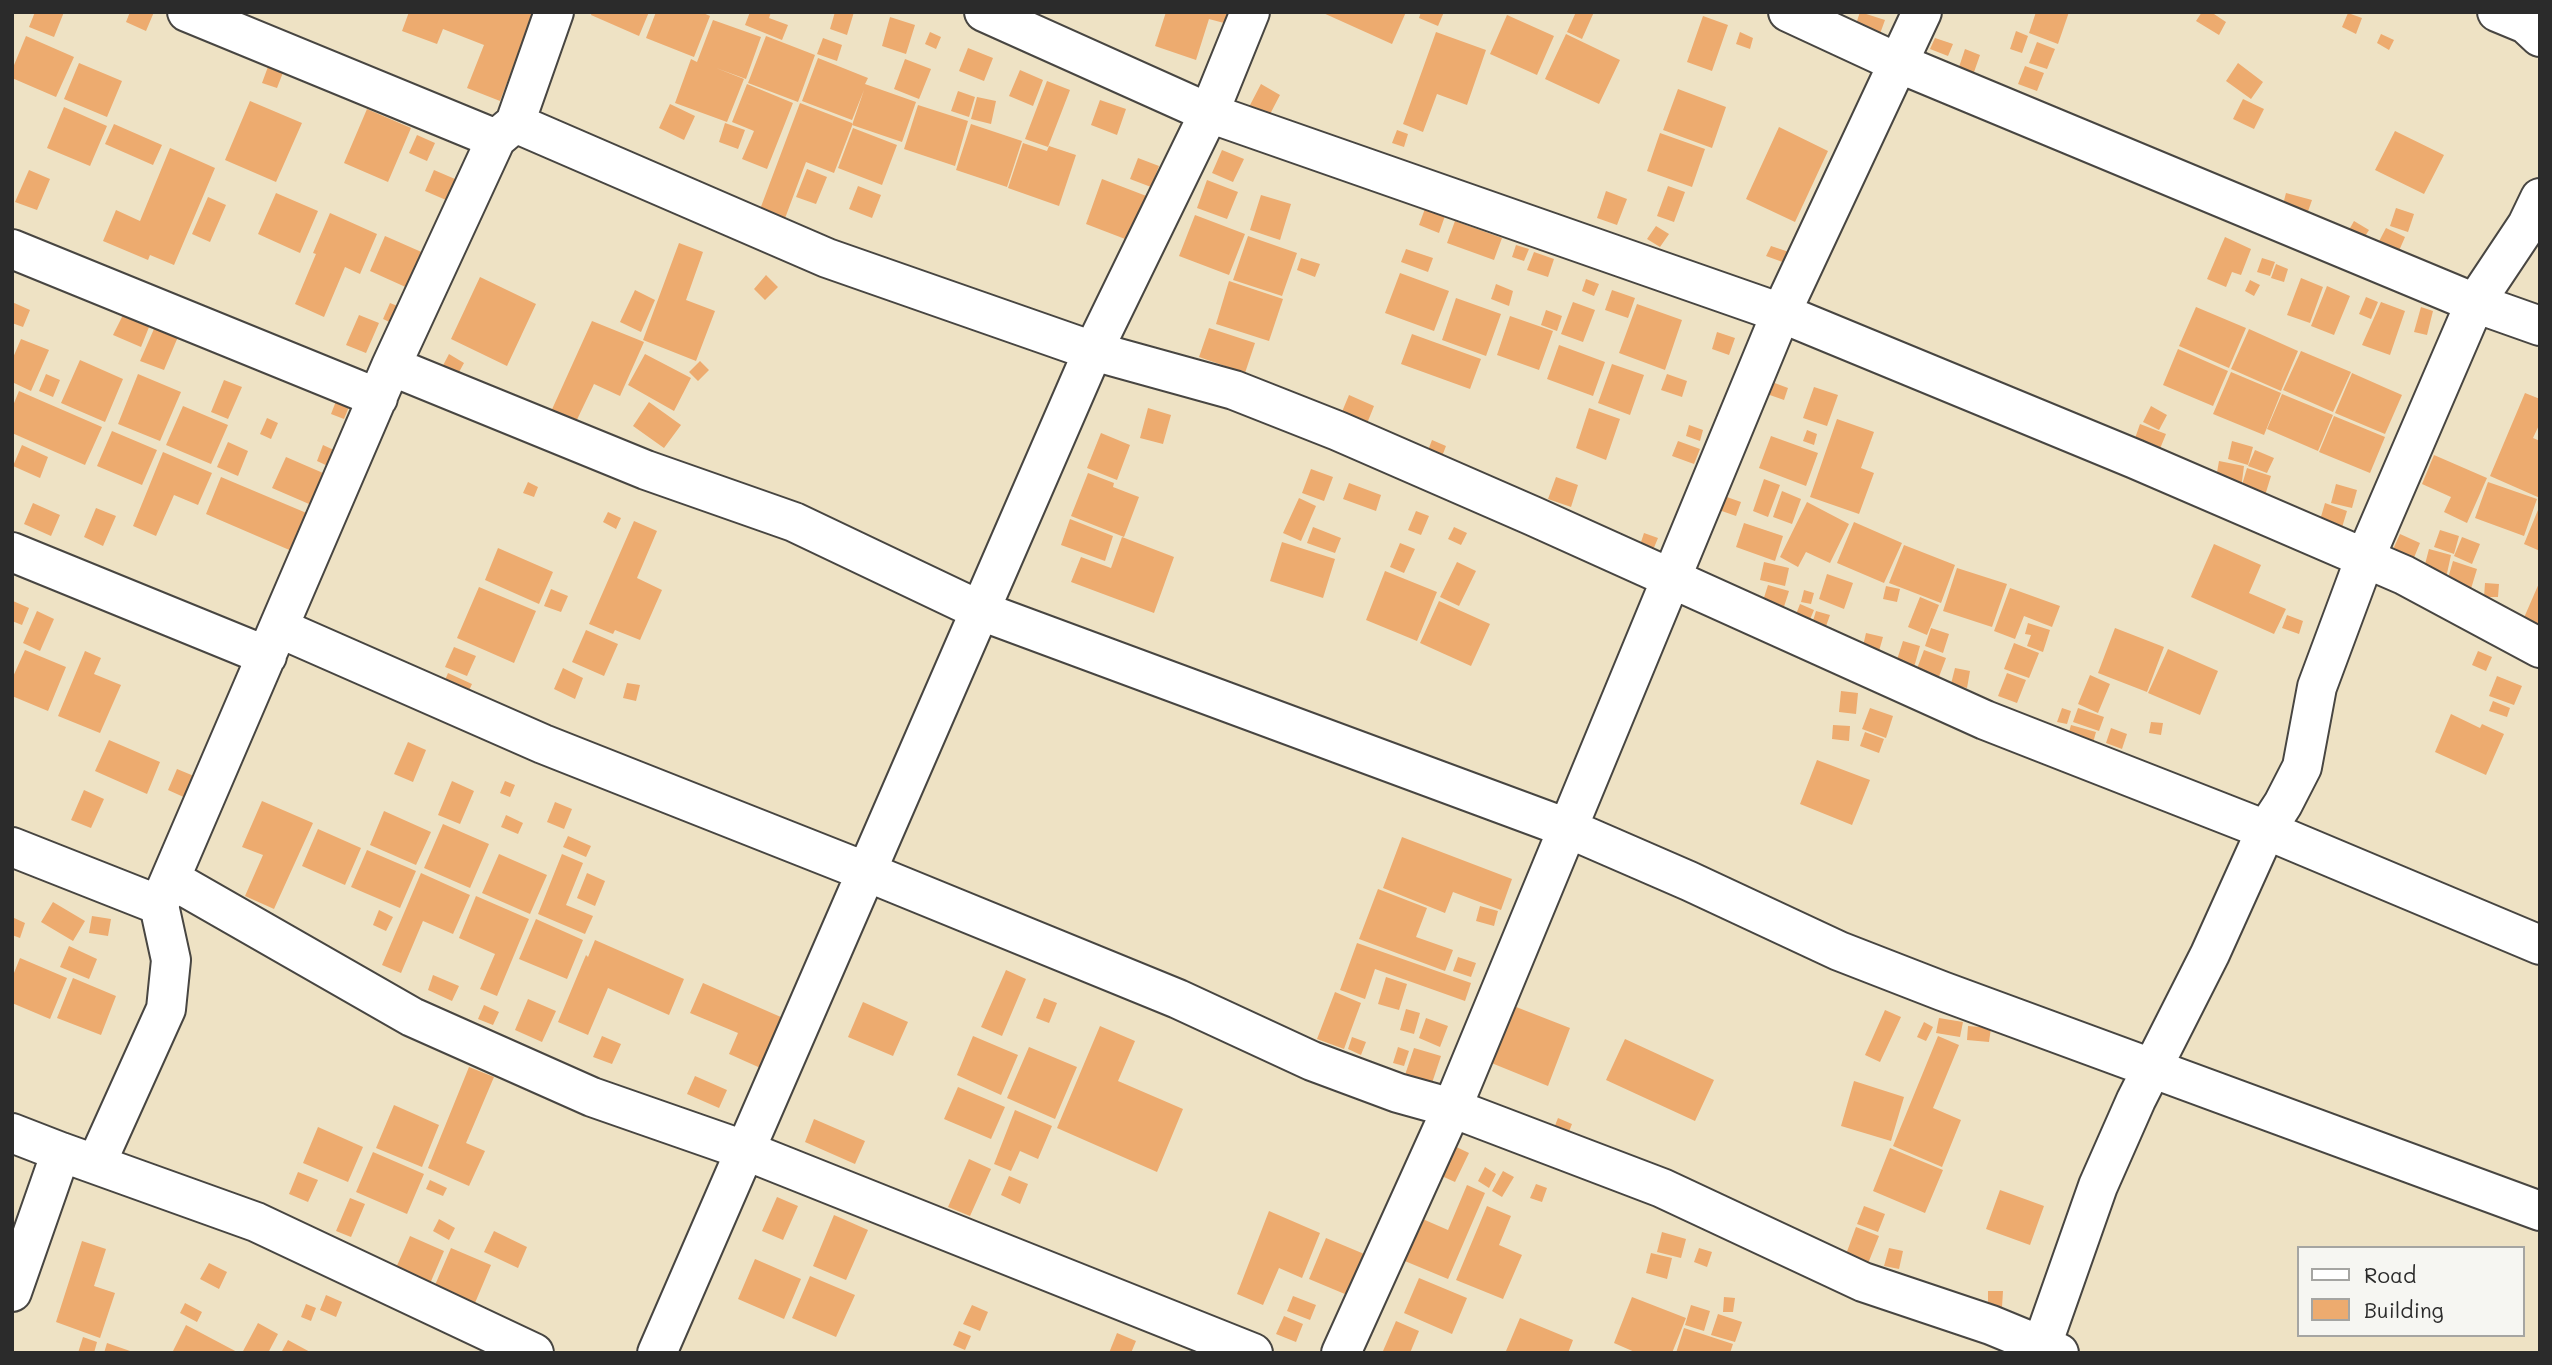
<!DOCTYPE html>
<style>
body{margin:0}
#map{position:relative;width:2552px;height:1365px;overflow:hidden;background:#eee2c4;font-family:Mali,sans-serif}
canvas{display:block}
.frame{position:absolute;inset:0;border:14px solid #2b2b2b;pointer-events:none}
.legend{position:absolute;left:2297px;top:1246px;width:228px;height:91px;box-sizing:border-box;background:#f6f6f2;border:2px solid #a5a5a2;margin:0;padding:9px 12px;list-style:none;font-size:21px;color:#2b2b2b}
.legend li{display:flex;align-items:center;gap:14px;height:35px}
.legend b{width:35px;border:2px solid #a5a5a2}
</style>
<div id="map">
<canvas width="2552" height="1365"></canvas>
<div class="frame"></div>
<ul class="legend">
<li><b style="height:9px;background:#fff"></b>Road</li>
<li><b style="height:19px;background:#edab6f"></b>Building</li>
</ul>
</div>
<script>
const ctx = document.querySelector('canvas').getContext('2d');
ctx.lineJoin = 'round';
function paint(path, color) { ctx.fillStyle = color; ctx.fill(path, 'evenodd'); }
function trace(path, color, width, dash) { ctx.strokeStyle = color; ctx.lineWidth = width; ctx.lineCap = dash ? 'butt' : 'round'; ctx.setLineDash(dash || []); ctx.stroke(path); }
paint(new Path2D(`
 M35 12H64L54 37 29 27Z
 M130 12H154L146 31 126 22Z
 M409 12H534L500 101 467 88 484 45 443 29 437 44 402 31Z
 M592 12H649L639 36 591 15Z
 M656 12H701L710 16 694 57 646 38Z
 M750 12H771L769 18 788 25 782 40 745 25Z
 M835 12H854L847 35 830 29Z
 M1166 12H1228L1224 23 1209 19 1196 60 1155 46Z
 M1321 12H1406L1392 44Z
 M1421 12H1444L1438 26 1419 18Z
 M1576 12H1594L1582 39 1567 32Z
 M1860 12 1885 20 1877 42 1853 33Z
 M2036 12H2069L2058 44 2029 33Z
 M2202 12H2211L2226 22 2219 35 2196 21Z
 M2348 13 2362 18 2356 34 2342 27Z
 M1507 15 1554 36 1537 75 1490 54Z
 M1703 16 1728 25 1712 71 1687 62Z
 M890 17 915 25 906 54 882 46Z
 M713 20 761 37 746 79 716 68 744 79 727 122 675 103 691 59 697 62Z
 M2016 31 2028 36 2022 53 2010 49Z
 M930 32 941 37 936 49 925 44Z
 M1436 32 1486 50 1467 105 1437 94 1423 132 1403 124Z
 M1740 32 1753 38 1750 49 1736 44Z
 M1566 34 1620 60 1599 104 1545 79Z
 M2381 34 2394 40 2389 50 2377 43Z
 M26 36 74 57 56 97 12 78V70Z
 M766 36 815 55 798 102 748 83Z
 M823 38 842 45 837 61 817 54Z
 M1935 38 1953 44 1948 56 1930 49Z
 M2037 42 2055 49 2047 69 2029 63Z
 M968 48 993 58 984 81 959 71Z
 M1965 49 1980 55 1973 75 1958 70Z
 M818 58 868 78 865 84 916 102 902 142 852 125 864 90 852 120 802 101Z
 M905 59 931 69 919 99 894 89Z
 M79 63 122 81 107 117 64 99Z
 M2238 63 2263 82 2251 99 2226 81Z
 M269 64 284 70 277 88 262 83Z
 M2025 66 2044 73 2037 91 2018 84Z
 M1020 70 1043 80 1033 106 1009 96Z
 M1047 81 1070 90 1048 147 1025 139Z
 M747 84 793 103 767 169 742 159 754 131 732 122Z
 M1261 84 1280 95 1268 118 1249 107Z
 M1678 89 1726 107 1712 148 1663 130Z
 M958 91 975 97 969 117 951 111Z
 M977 97 996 101 991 124 971 119Z
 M2243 99 2264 109 2254 129 2233 119Z
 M1100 100 1126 109 1117 135 1091 125Z
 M250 101 302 123 276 182 225 160Z
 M800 103 852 123V126L834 173 806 162 784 221 759 212Z
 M670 104 695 116 684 140 659 128Z
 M918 105 968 121 955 166 904 149Z
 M64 107 107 126 90 166 47 148Z
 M367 109 411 128 388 182 344 163Z
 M725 123 745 130 738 149 719 142Z
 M114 124 162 145 153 165 105 144Z
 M971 124 1022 141 1007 187 956 170Z
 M1779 127 1828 151 1795 222 1746 199Z
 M853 128 897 145 882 185 838 168Z
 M1397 130 1408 134 1404 147 1392 143Z
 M2395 131 2444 155 2424 194 2375 170Z
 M1660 133 1705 149 1692 187 1647 171Z
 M417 135 435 143 427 161 409 153Z
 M1023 143 1047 151 1049 146 1076 155 1059 206 1008 188Z
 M170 148 215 168 174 265 150 255 148 260 103 241 116 210 140 221Z
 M1222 150 1244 159 1233 182 1212 173Z
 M1138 158 1159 166 1151 187 1130 179Z
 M807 169 827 177 816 204 796 197Z
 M29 170 50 179 37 210 15 202Z
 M434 170 455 179 446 200 425 191Z
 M1102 179 1149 197 1133 242 1086 224Z
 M1207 180 1238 192 1227 219 1197 208Z
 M858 186 881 195 872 218 849 209Z
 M1668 186 1685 192 1674 222 1657 216Z
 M1606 191 1627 199 1617 225 1597 218Z
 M276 193 318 211 300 253 258 234Z
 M2286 193 2312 200 2305 220 2281 212Z
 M1261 195 1291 204 1280 240 1250 230Z
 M208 197 226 205 210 242 192 234Z
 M1426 206 1446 213 1439 233 1419 225Z
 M2396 208 2414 214 2408 232 2390 226Z
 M330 213 377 234 360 274 345 267 324 317 295 304 316 254 313 253Z
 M1195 215 1245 234 1229 275 1179 256Z
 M1455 221 1502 238 1494 260 1447 243Z
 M2354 221 2369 230 2359 246 2345 237Z
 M1656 226 1669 234 1660 247 1647 239Z
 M2386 228 2405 237 2395 260 2374 251Z
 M385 236 426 254 410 289 370 271Z
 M1248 236 1297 253 1282 296 1233 280Z
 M2225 237 2251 249 2241 275 2232 272 2226 287 2207 279Z
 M679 243 703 252 686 300 715 311 696 361 643 340Z
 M1516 245 1529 249 1524 261 1512 257Z
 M1771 246 1792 253 1788 264 1766 256Z
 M1406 249 1433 258 1428 272 1401 262Z
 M1534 252 1554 259 1548 277 1527 270Z
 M1301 258 1320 264 1315 277 1297 270Z
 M2262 258 2275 262 2270 276 2257 272Z
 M2276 264 2288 269 2284 282 2271 278Z
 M1400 273 1449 291 1434 331 1385 313Z
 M766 275 778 287 765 300 754 289Z
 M480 277 536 304 507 366 451 339Z
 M2301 278 2323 287 2310 323 2287 315Z
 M1586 279 1599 284 1594 296 1582 291Z
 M2250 280 2260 285 2254 296 2245 291Z
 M1229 281 1283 299 1269 341 1216 324Z
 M1496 284 1513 291 1509 306 1491 299Z
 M2327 286 2350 296 2334 335 2311 326Z
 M635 290 655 300 641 332 620 322Z
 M1612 290 1635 298 1628 318 1605 310Z
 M2366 297 2378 302 2371 319 2359 314Z
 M1456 298 1501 314 1486 356 1442 340Z
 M12 302 30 310 23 327 12 323Z
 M1573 302 1595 310 1583 342 1561 334Z
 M2381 302 2405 311 2390 355 2362 345Z
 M390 303 405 309 398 326 383 319Z
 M1637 304 1682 320 1665 370 1619 353Z
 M2196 307 2246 328 2229 368 2179 346Z
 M2421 307 2433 311 2427 335 2414 332Z
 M1546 310 1562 316 1557 331 1541 325Z
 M125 311 151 322 141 347 113 335Z
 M359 315 379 323 366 353 346 345Z
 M1510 316 1553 331 1539 370 1497 355Z
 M592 321 644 342 620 396 594 384 573 428 549 416Z
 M157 322 180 332 164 370 140 361Z
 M1209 328 1255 343 1245 373 1199 357Z
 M2249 329 2298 351 2281 391 2231 369Z
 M1717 332 1735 338 1729 355 1712 349Z
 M1412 334 1481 359 1470 389 1401 364Z
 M21 339 49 350 31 391 12 382V360Z
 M1559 345 1605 362 1593 396 1547 379Z
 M2178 349 2228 371 2213 406 2163 385Z
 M2301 351 2351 372 2333 412 2283 390Z
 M449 354 464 363 453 383 438 375Z
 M645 354 691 378 674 411 628 385Z
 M80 360 123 379 105 422 61 403Z
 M700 361 709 370 698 381 689 372Z
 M1612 364 1644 375 1630 415 1598 403Z
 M2231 372 2281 393 2264 435 2213 414Z
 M2352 373 2402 395 2385 434 2335 413Z
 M46 374 60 380 53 397 39 391Z
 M138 374 181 392 160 441 118 424Z
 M1667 374 1687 381 1682 397 1661 390Z
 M224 380 242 387 228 419 211 412Z
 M1772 382 1788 388 1784 400 1767 394Z
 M1814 387 1838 395 1827 426 1803 418Z
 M19 391 102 427 85 465 12 433V408Z
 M2525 393 2540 399V423L2533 438 2540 441V498L2490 476Z
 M2282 394 2333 415 2318 451 2267 429Z
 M1349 395 1374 406 1364 431 1339 419Z
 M338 396 351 402 344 419 331 414Z
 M649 402 681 425 664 448 633 426Z
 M183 406 228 425 211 464 166 445Z
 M2151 406 2167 415 2159 430 2143 422Z
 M1148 408 1171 415 1163 444 1140 438Z
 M1589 408 1620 419 1606 460 1576 448Z
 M2334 416 2385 437 2370 473 2319 452Z
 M267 418 278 423 271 439 260 434Z
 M1837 419 1874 432 1861 468 1874 473 1859 514 1810 497Z
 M2140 424 2166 434 2157 456 2132 447Z
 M1689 425 1703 430 1700 441 1686 436Z
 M1807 430 1817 434 1814 445 1803 441Z
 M112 431 157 450 142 485 97 466Z
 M1101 433 1130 445 1117 480 1087 468Z
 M1771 436 1818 453 1806 486 1759 468Z
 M1432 440 1446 446 1441 459 1427 453Z
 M1678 441 1700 449 1694 464 1672 456Z
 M2232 441 2253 447 2248 465 2228 459Z
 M228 442 248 451 238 476 217 467Z
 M22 445 48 457 40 478 13 466Z
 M323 445 336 451 330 467 317 461Z
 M2255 450 2274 458 2267 473 2248 466Z
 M163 452 212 473 198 505 174 495 156 536 133 526Z
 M2434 455 2487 478 2467 523 2444 512 2451 497 2422 484Z
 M286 457 330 476 316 507 272 488Z
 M2219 461 2244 466 2241 489 2215 484Z
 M2247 468 2271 476 2263 502 2239 495Z
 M1311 469 1333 477 1324 501 1302 493Z
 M1088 473 1114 483 1113 487 1139 497 1124 537 1071 516Z
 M221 477 316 517 301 555 206 514Z
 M1556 477 1578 485 1571 507 1548 499Z
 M1764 479 1780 485 1768 517 1753 511Z
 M528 482 538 487 534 497 523 493Z
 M2488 482 2537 499 2524 536 2475 518Z
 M1349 483 1381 495 1376 511 1343 499Z
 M2336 484 2357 490 2352 508 2331 503Z
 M1782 491 1801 499 1792 524 1773 517Z
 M1724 496 1741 502 1736 516 1719 510Z
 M1299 498 1316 506 1301 541 1283 533Z
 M1807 502 1849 524 1830 563 1806 552 1798 567 1780 557Z
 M33 503 60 515 51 536 24 524Z
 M2325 503 2347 511 2340 534 2318 527Z
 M2540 505V551L2524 544Z
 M96 508 116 516 103 546 84 537Z
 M1416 511 1429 516 1421 535 1408 530Z
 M608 512 621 518 616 529 603 522Z
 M1070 519 1113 536 1105 561 1061 545Z
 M634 521 657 531 637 578 662 590 640 640 615 630 613 634 589 624Z
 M1854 522 1902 543 1884 583 1837 563Z
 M1744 523 1783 536 1775 561 1736 547Z
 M1313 527 1341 538 1335 553 1307 543Z
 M1454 527 1467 533 1461 545 1448 539Z
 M2440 530 2459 536 2454 554 2434 547Z
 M1644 533 1658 538 1653 550 1640 545Z
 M2400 534 2420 543 2411 565 2390 556Z
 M1122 537 1174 557 1154 613 1071 582 1081 557 1111 568Z
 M2462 537 2480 544 2472 564 2454 556Z
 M1282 542 1335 559 1323 598 1270 581Z
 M1400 543 1415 549 1404 573 1390 567Z
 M2214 544 2261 565 2249 593 2286 609 2274 634 2191 597Z
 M1904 545 1955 565 1941 603 1889 583Z
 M498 548 553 572 539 604 485 580Z
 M2429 549 2451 555 2446 578 2423 572Z
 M2453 561 2477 569 2470 592 2446 585Z
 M1457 562 1476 571 1459 606 1440 597Z
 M1764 562 1789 568 1785 586 1760 580Z
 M1957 568 2007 584 1992 627 1943 611Z
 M1385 571 1437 592 1417 641 1366 620Z
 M1827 574 1853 583 1844 609 1819 599Z
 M2540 581V627L2523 620Z
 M2485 583 2499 584 2498 597H2484Z
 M1768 585 1789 591 1782 613 1761 607Z
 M1886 586 1900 589 1897 602 1883 599Z
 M479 587 536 611 514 663 457 638Z
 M2010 588 2060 606 2052 627 2024 616 2015 639 1994 631Z
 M551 589 568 596 561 612 544 606Z
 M1804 590 1814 593 1811 604 1801 602Z
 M1920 597 1939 605 1927 635 1908 627Z
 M13 601 29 608 22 625 12 621Z
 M1439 601 1490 624 1471 666 1420 643Z
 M1800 604 1814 610 1809 622 1795 617Z
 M37 611 54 619 40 651 23 643Z
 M1816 611 1830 615 1825 629 1812 624Z
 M2287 615 2303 621 2299 634 2282 628Z
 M2028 623 2050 630 2043 652 2027 646 2031 635 2025 634Z
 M1931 628 1949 634 1943 653 1925 646Z
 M2115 628 2164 647 2147 692 2098 673Z
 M586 630 618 644 604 676 572 662Z
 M1866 633 1883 637 1879 651 1863 646Z
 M1903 641 1920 646 1913 671 1895 666Z
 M2014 643 2039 653 2029 678 2004 669Z
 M454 647 476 656 467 676 445 667Z
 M2168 649 2218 671 2200 715 2148 693Z
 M25 650 66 667 48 711 12 696V679Z
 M1924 650 1946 658 1937 682 1915 674Z
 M85 651 101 658 94 674 121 685 100 733 58 716Z
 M2478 651 2492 657 2486 671 2472 665Z
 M563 668 583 678 575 699 554 689Z
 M1955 668 1970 671 1967 688 1951 684Z
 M448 673 472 684 467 695 443 685Z
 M2007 673 2026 680 2017 703 1998 696Z
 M2090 675 2110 684 2098 713 2078 704Z
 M2497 676 2522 686 2514 705 2489 696Z
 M627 683 640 685 636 701 623 698Z
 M1841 691 1858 693 1856 714 1839 712Z
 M2493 701 2510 708 2507 717 2489 711Z
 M1870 708 1893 716 1886 738 1862 729Z
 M2062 708 2071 711 2067 724 2057 722Z
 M2078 708 2104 717 2099 731 2073 722Z
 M2451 714 2480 728 2482 724 2504 734 2486 775 2435 752Z
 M2151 722 2163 723 2161 735 2149 733Z
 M1833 725 1850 726 1849 741 1832 739Z
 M2071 725 2096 732 2091 750 2066 743Z
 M2111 728 2127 734 2122 749 2106 743Z
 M1865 732 1884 739 1879 753 1860 746Z
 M109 740 160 762 147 794 95 771Z
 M408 742 426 750 413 782 394 774Z
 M1817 760 1870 780 1852 825 1800 804Z
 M177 769 206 781 197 803 168 790Z
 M452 781 474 791 460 824 438 815Z
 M505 781 515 785 510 797 500 793Z
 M84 790 104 799 91 828 71 820Z
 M262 801 313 823 274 909 245 896 263 855 242 847Z
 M555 802 572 809 564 829 547 822Z
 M384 811 431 832 416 865 370 845Z
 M506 815 523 823 518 834 501 827Z
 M443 824 489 844 470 888 424 868Z
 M318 829 361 848 345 885 302 866Z
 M568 836 591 846 586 857 563 847Z
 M1402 837 1512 879 1501 910 1453 892 1445 913 1383 888Z
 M367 850 416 871 400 908 351 887Z
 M499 854 547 875 530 914 482 893Z
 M562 854 583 863 566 905 593 916 585 934 538 914Z
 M421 873 470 895 453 934 423 921 401 973 382 965Z
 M587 873 605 881 595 906 577 898Z
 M1378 889 1427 908 1416 937 1453 950 1445 971 1359 939Z
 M476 896 529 919 497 996 480 989 495 954 459 938Z
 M53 902 85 921 73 941 41 922Z
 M1480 906 1498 911 1494 926 1476 921Z
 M379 910 393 917 386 931 373 925Z
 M92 916 111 919 108 936 89 933Z
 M12 917 25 923 20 938 12 935Z
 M536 919 583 940 567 979 519 959Z
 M595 940 684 979 669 1015 608 988 588 1035 558 1022 586 955 588 957Z
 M1357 943 1471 983 1465 1001 1375 969 1365 999 1340 990Z
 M69 946 97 959 89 979 60 967Z
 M1458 957 1476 963 1471 977 1453 971Z
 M20 958 67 978 50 1019 12 1003V978Z
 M1006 970 1026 979 1002 1036 981 1027Z
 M433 975 459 986 452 1001 428 990Z
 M1386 977 1407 984 1399 1010 1378 1004Z
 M73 978 116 996 101 1035 57 1018Z
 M703 983 790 1021 765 1070 729 1054 738 1033 690 1013Z
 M1335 992 1361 1003 1344 1049 1317 1039Z
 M1044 998 1057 1003 1049 1023 1036 1018Z
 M528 999 556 1011 542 1042 515 1030Z
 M863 1002 908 1022 893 1056 848 1037Z
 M484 1005 499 1012 493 1025 478 1019Z
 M1511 1005 1570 1028 1548 1086 1489 1062Z
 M1406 1009 1420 1013 1414 1034 1400 1030Z
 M1885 1010 1901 1017 1880 1062 1865 1055Z
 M1426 1018 1448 1026 1440 1047 1419 1038Z
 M1939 1018 1963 1022 1960 1037 1936 1033Z
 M1924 1022 1933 1027 1926 1041 1917 1037Z
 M1100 1026 1135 1041 1118 1081 1183 1109 1157 1172 1057 1128Z
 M1968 1026 1991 1028 1989 1042 1967 1040Z
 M602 1036 621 1044 612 1064 593 1057Z
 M973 1036 1018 1055 1001 1095 957 1075Z
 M1938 1036 1959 1045 1933 1108 1961 1120 1942 1167 1893 1146Z
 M1352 1037 1366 1042 1361 1055 1348 1049Z
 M1625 1039 1714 1080 1695 1121 1606 1080Z
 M1029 1047 1077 1067 1055 1119 1007 1098Z
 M1398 1047 1409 1051 1404 1066 1393 1063Z
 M1414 1048 1441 1056 1431 1086 1404 1078Z
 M469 1067 494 1077 466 1143 485 1151 469 1186 428 1168Z
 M695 1076 727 1090 719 1108 687 1094Z
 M1854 1081 1904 1097 1891 1141 1841 1126Z
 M958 1087 1005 1107 991 1139 944 1119Z
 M394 1105 439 1125 422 1167 376 1148Z
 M1015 1110 1052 1126 1038 1159 1020 1151 1011 1171 994 1164Z
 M1558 1118 1572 1124 1568 1134 1554 1128Z
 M814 1119 865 1141 855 1164 805 1142Z
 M318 1127 363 1147 348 1182 303 1163Z
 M1448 1143 1469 1153 1455 1182 1435 1173Z
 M1890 1148 1943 1170 1925 1213 1873 1191Z
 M373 1152 424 1174 407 1214 356 1192Z
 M969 1159 991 1169 970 1216 948 1207Z
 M1485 1167 1496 1174 1489 1188 1478 1181Z
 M1503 1171 1514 1177 1502 1197 1492 1191Z
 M298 1172 318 1180 308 1202 289 1194Z
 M1009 1176 1028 1184 1020 1204 1001 1195Z
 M430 1180 447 1188 443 1196 426 1189Z
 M1536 1184 1547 1188 1542 1202 1530 1198Z
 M1467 1185 1485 1193 1448 1279 1400 1259 1418 1217 1448 1230Z
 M2000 1190 2044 1206 2030 1245 1986 1229Z
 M777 1197 798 1206 783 1240 762 1231Z
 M350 1198 365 1204 351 1237 336 1231Z
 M1487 1206 1511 1216 1499 1245 1522 1255 1503 1299 1456 1280Z
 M1864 1206 1885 1214 1878 1232 1857 1224Z
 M1269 1211 1320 1233 1302 1278 1279 1268 1263 1305 1237 1294Z
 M834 1215 868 1230 846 1280 813 1266Z
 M439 1219 455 1228 449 1240 433 1231Z
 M1856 1227 1879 1236 1867 1266 1845 1257Z
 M494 1231 527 1247 518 1268 484 1252Z
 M1662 1232 1686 1239 1681 1258 1657 1252Z
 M410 1236 444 1251 426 1293 392 1277Z
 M1326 1238 1369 1256 1352 1297 1309 1279Z
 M82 1241 106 1249 94 1286 115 1293 100 1338 56 1322Z
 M451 1248 491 1265 472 1310 432 1292Z
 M1699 1248 1712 1252 1707 1267 1694 1262Z
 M1889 1248 1903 1251 1899 1269 1884 1266Z
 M1651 1253 1672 1258 1667 1279 1646 1273Z
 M755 1259 801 1279 784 1319 738 1299Z
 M209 1263 227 1272 219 1289 200 1279Z
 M810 1276 855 1295 836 1337 792 1318Z
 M1419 1278 1467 1298 1452 1334 1404 1313Z
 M1988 1291H2003L2002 1307 1988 1306Z
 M326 1295 342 1302 336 1317 320 1310Z
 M1293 1296 1316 1305 1310 1320 1287 1311Z
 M1632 1297 1686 1318 1672 1353H1637L1614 1343Z
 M1724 1297 1735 1298 1733 1312H1723Z
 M185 1303 202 1312 197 1322 180 1313Z
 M306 1304 316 1308 311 1321 301 1317Z
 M972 1305 988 1312 980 1331 963 1324Z
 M1691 1305 1710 1311 1704 1331 1685 1325Z
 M1718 1314 1742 1322 1735 1342 1711 1335Z
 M1284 1316 1303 1324 1296 1342 1276 1334Z
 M1520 1318 1573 1340 1568 1353 1506 1351Z
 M1396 1321 1419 1331 1410 1353 1383 1351Z
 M258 1323 278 1334 268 1353H242Z
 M186 1325 239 1353H172Z
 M1684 1328 1733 1344 1730 1353H1676Z
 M959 1331 971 1336 965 1350 953 1345Z
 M1117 1333 1136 1341 1131 1353H1109Z
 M83 1337 97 1342 94 1353H78Z
 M288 1340 312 1353H281Z
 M107 1343 133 1352V1353H104Z`), '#edab6f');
const minor = new Path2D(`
 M187 12 496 139
 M984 12 1209 113 1781 313 2135 459 2404 575 2540 648
 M1788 12 1898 63 2475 303 2540 326
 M2497 12 2526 24 2540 37
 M515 123 827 258 1093 351 1234 390 1338 431 1533 516 1985 720 2266 830 2540 945
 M12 249 378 398
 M391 366 646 470 794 522 981 611 1567 828 1689 881 1839 951 1942 991 2540 1211
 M12 552 267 656
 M279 628 543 744 867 872 1178 999 1312 1061 1398 1093 1452 1108 1662 1188 1863 1282 1991 1325 2059 1353
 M12 847 159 905
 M171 879 412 1017 592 1097 744 1150 1253 1353
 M12 1133 61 1152 256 1222 534 1353
 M96 1164 166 1009 171 960 159 905 391 366 496 139 515 123 554 12
 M12 1292 61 1152
 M2042 1345 2098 1186 2136 1100 2210 954 2266 830 2283 804 2302 767 2317 687 2365 558 2475 303 2527 225 2540 198
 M657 1353 1093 351 1209 113 1250 12
 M1341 1353 1452 1108 1781 313 1922 12`);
trace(minor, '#484642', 42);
trace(minor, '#fff', 38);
</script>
